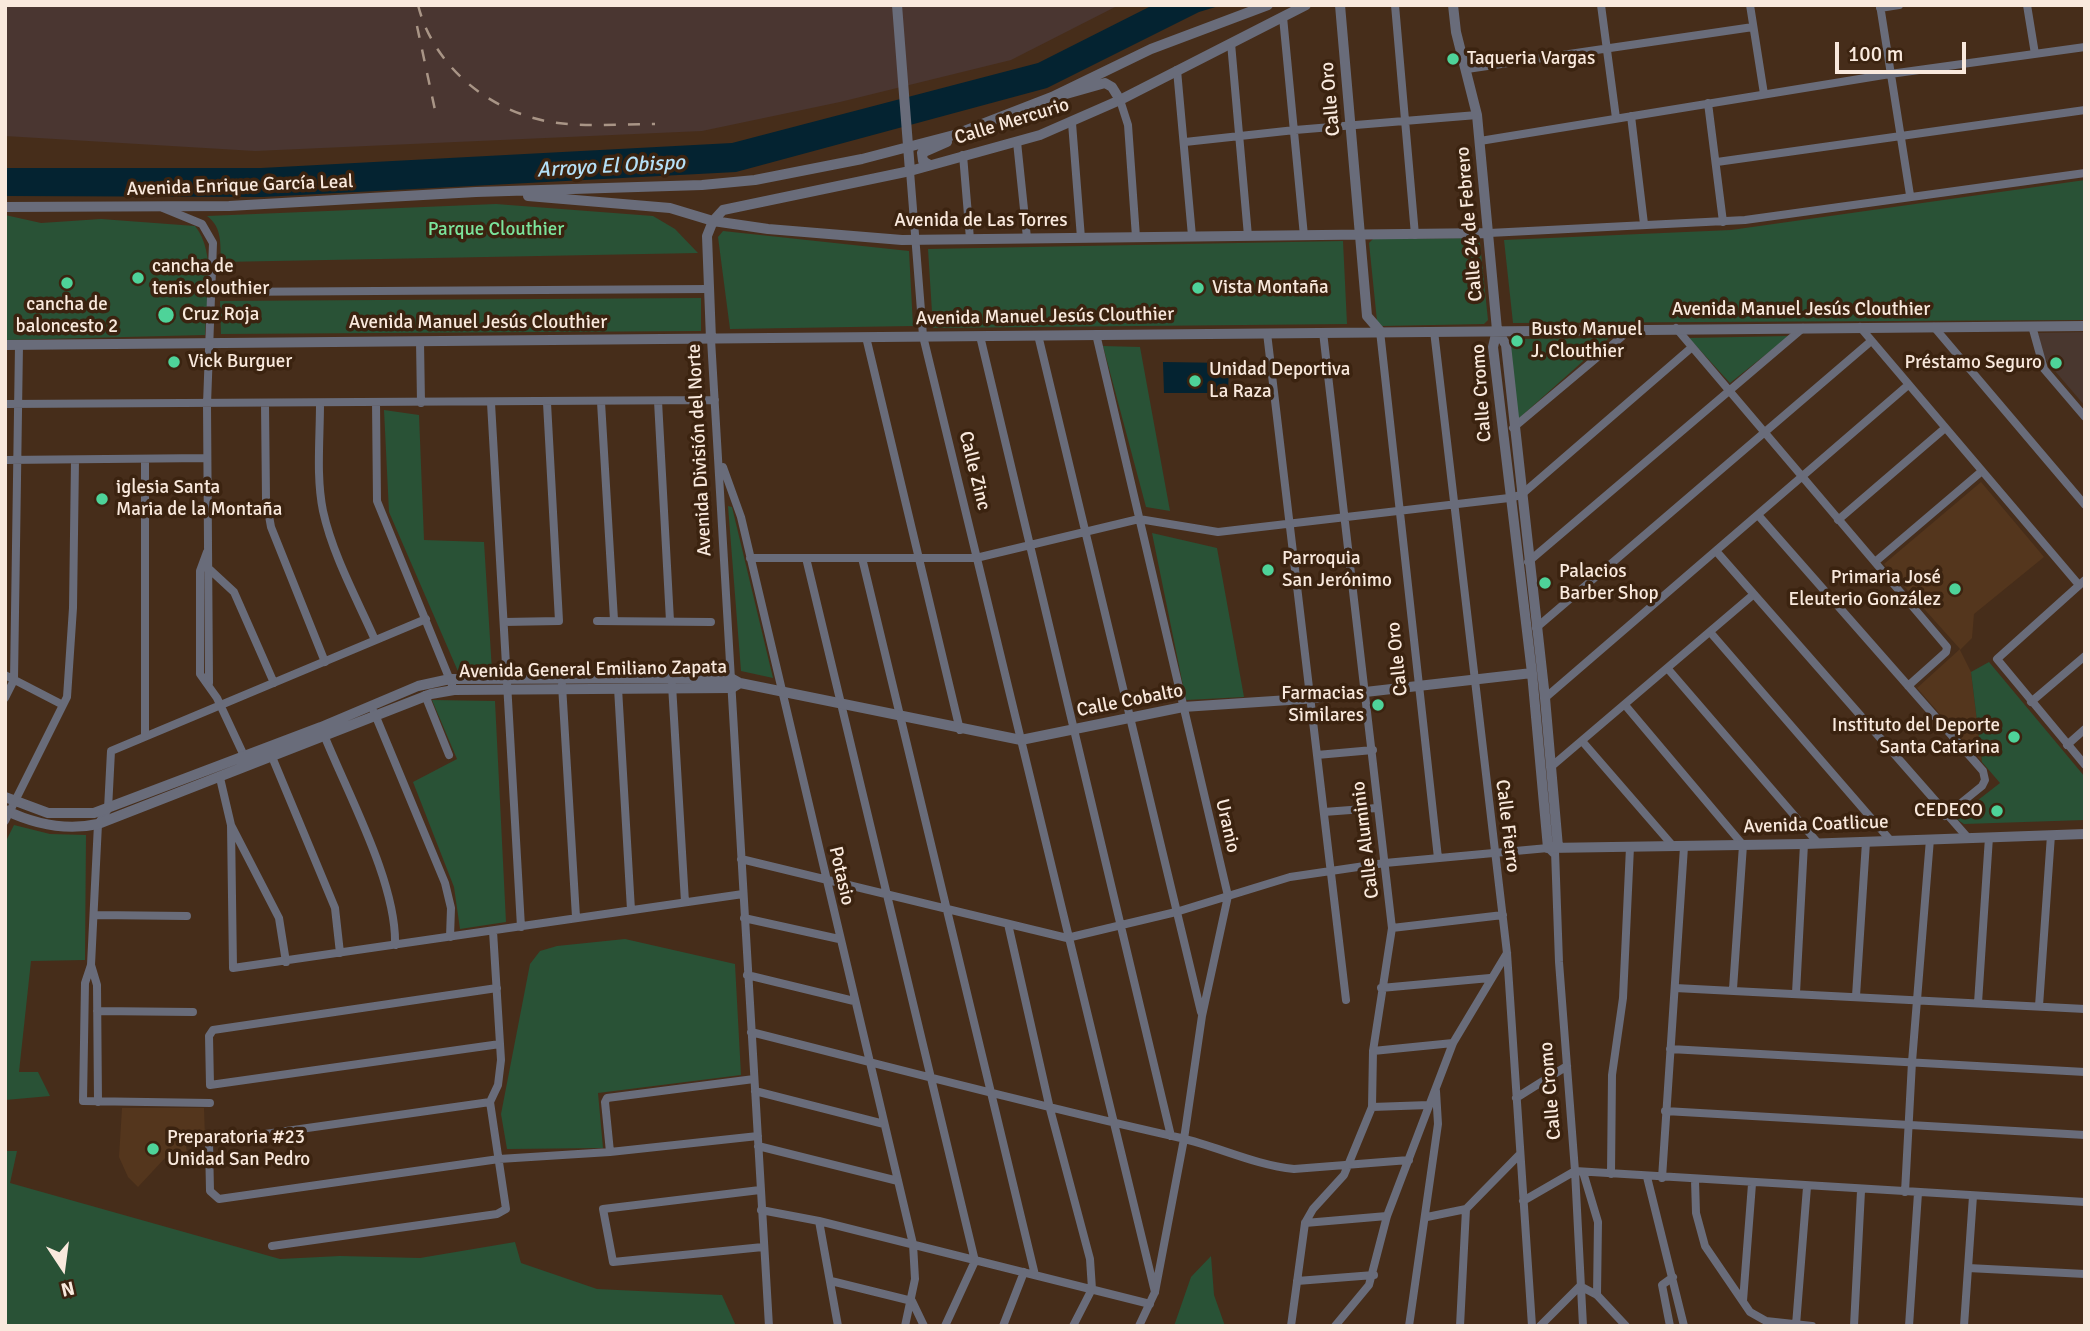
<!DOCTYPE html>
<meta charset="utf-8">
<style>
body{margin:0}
#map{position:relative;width:2090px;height:1331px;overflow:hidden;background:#462d1a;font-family:Signika,sans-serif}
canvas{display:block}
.frame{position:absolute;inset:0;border:7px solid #f9e9dd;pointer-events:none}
.north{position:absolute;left:28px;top:1233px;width:70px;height:70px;-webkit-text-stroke:5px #3b2310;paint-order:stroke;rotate:167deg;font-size:19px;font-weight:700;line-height:28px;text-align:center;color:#f9e9dd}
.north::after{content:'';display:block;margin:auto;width:24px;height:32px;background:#f9e9dd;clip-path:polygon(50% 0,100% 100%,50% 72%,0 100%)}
.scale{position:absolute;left:1835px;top:42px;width:131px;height:32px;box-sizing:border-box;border:4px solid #f9e9dd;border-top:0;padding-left:9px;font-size:21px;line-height:24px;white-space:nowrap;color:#f9e9dd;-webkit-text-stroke:5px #3b2310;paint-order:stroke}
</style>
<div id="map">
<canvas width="2090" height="1331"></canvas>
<div class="frame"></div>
<div class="north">N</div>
<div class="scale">100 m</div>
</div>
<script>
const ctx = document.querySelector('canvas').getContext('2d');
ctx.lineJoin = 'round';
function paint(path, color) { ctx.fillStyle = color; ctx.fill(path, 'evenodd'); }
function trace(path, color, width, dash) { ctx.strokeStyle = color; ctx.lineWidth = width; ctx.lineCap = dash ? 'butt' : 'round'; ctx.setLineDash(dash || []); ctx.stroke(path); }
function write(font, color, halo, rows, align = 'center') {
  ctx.font = font + ' Signika,sans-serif'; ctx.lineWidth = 7; ctx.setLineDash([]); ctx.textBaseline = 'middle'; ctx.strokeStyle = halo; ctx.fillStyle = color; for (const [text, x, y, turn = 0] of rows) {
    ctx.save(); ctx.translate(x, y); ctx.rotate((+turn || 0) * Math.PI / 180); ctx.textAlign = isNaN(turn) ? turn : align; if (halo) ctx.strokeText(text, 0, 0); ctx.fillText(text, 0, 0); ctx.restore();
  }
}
paint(new Path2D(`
 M2085 332V406L2043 357 2038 333Z`), '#49372f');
paint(new Path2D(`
 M5 5H1119L1011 60 840 102 702 131 255 151 5 136Z`), '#4a3631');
paint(new Path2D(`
 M1981 482 2044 557 1974 614 1972 638 1960 650 1971 672 1982 762 1917 688 1960 649 1884 564Z
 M122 1108H204L205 1137 186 1145 187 1154 174 1163 165 1158 138 1187 128 1177 119 1157Z`), '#54361d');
paint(new Path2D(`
 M2085 180V320L1513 323 1504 240 1731 230Z
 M496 204 653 216 675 229 698 253 221 262C220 245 223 228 207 216Z
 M5 215 41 223 101 219 195 226C217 253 206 302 205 335L5 340Z
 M723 231 909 251 913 326 730 329 718 237Z
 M1475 238 1480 243 1488 320 1484 324 1382 326 1377 321 1369 243 1373 239Z
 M1343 241 1347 324 933 328 928 249Z
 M701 298V331L221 334 220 301Z
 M1789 336 1730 383 1689 338Z
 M1609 338 1517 420 1509 339Z
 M1103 346 1140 347 1170 511 1146 507Z
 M384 410 419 415 424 540 484 542 492 671 460 676 389 512Z
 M728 506 732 507 773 678 741 671Z
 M1152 533 1217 548 1244 697 1186 700Z
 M1989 662 2085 777V820L1964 824 1955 818 2000 783 1982 762 1971 672Z
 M432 700 495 701 506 922 460 929 454 887 413 782 457 759Z
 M14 825 50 834 86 835 85 960 31 961 19 1072H38L50 1096 5 1100V843Z
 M625 939 735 964 741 1075 598 1093 603 1148 507 1149 501 1114 530 964 540 951 557 946Z
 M5 1151H17L10 1183 280 1259 340 1256 420 1258 515 1242 521 1263 597 1289 722 1295 736 1326H5Z
 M1211 1256 1214 1295 1225 1326H1174L1191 1277Z`), '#295236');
paint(new Path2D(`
 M1153 5H1222L1199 12 1047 88 736 172 262 197 5 196V168H261L732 143 1038 63Z
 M1163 362 1229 363 1228 393H1164Z`), '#042331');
trace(new Path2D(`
 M1395 5 1415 235
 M1601 5 1616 118
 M1750 5 1764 94
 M1880 5 1910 195
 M2027 5 2035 54
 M1880 8 1899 5
 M1283 17 1304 236
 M1231 43 1248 236
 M1467 69 1753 27
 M1177 70 1192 236
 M1120 100 1128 125 1136 237
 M1708 103 1723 222
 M1631 116 1644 224
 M1072 123 1081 238
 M1480 141 1890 74 2085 47
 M1017 142 1027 238
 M1185 142 1295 130 1477 115
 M963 155 970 239
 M1717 162 2085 110
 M910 171 923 336 1155 1292
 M163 208 202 224 213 243 207 404 209 683
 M1489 233 1745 220 2085 173
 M212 292 708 289
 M2032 326 2044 369 2085 417
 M1860 327 2079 585
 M1934 327 2085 505
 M1676 328 1947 647 1946 652 1908 686
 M1380 331 1438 858
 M1434 331 1507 953 1532 1326
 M1267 333 1346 1000
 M1096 334 1228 896 1202 1016 1184 1139 1155 1292 1139 1326
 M1038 335 1201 1012
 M980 336 1171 1136
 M866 337 960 730
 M711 339 769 1326
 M420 341 421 403
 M658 401 670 621
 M376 402 377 501 454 690
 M601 402 614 620
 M491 403 521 927
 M5 404 715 400
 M265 404 266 499 271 527 325 662
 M320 404C320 439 316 477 323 511 333 556 357 599 375 640
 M1513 428 1631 329
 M5 460 207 458
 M145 460V735
 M723 467 741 517 913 1244 915 1279 905 1326
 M1758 515 1983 771 1985 780 1982 786 1945 816
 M1838 520 1944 429
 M1716 551 1968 838
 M207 552 200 571V674L217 698 246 760
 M750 558H976L1139 519 1218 532 1509 498 1521 495 1691 348
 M806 558 975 1261 945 1326
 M862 558 1035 1275
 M1528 562 1803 328
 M1875 562 1982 471
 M207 567 234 592 274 683
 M2085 580 1997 659 2085 765
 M597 621 711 622
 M504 622 559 621 547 403
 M1536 628 1870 342
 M1710 632 1891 841
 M1668 669 1818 843
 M5 675 63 705
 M562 685 576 917
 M672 685 685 902
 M618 688 631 910
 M425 695 449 755
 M5 698 14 680 19 345
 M1545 698 1907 386
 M2031 702 2085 656
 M1625 705 1743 845 1733 989
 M374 712 445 883 451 908 450 937
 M322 730C346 791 397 882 395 945
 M1582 741 1673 846
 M2067 745 2085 729
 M270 752 335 908 340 953
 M1317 755 1373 750
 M1552 766 1754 594
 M220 778 231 825 279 918 286 962
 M1324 812 1377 808
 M5 821 67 697 73 608 75 460
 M231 825 233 968 743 894
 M1555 851 1559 962 1575 1171 1583 1326
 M741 859 1067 938 1176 912 1290 877 1385 863 1548 848 1554 854
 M95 915 187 916
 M744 918 839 939
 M1008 924 1050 1109 1090 1259 1092 1289 1073 1326
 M1392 928 1503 915
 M91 965 97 985 98 1102
 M747 975 854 1001
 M497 988 213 1030 209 1036 210 1085 500 1044
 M1381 988 1490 978
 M1675 988 2085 1009
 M1796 993 1804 844
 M1856 996 1866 842
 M1978 1003 1989 837
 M2039 1006 2051 835
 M97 1011 193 1012
 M751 1032C894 1068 1037 1106 1181 1138 1219 1147 1255 1165 1294 1169L1409 1160
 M1670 1049 2085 1072
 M1373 1051 1453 1043
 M755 1091 884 1124
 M1516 1098 1567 1066
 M490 1102 209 1142 210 1191 219 1199 499 1159 610 1152 758 1136
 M210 1103 83 1101 85 983 91 965 98 824 108 809 111 751 426 619
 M1372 1107 1429 1105
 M1665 1111 2085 1135
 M758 1146 898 1181
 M610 1152 605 1102 607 1098 754 1079
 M1583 1172 1598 1222 1597 1295
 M1611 1174 1612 1075 1623 998 1630 847
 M1647 1177 1684 1326
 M1662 1178 1684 847
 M1695 1180 1696 1213 1705 1246 1750 1312 1766 1321 1812 1326
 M760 1190 603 1209 613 1262 763 1247
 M1905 1192 1912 1062 1930 839
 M1523 1201 1575 1171 2085 1202
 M761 1210 819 1221 1150 1304
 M1427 1217 1466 1209
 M819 1221 838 1326
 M1305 1223 1387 1216
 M272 1246 497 1214 506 1209 490 1102 498 1085 501 1060 493 931
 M1968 1268 2085 1274
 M831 1281 912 1301 924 1326
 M1297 1281 1374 1275
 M1743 1301 1752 1184
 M1796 1325 1807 1187
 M1003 1326 1024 1272
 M1291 1326 1305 1223 1313 1209 1344 1175 1372 1107 1373 1051 1392 928 1323 332
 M1335 1326 1369 1285 1387 1216 1453 1043 1507 953
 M1409 1326 1438 1124 1436 1091
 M1460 1326 1466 1209 1519 1155
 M1540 1326 1580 1286 1597 1295 1626 1326
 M1670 1326 1662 1285 1673 1277
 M1854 1326 1861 1191
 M1909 1326 1918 1193
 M1964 1326 1973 1196`), '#696c7a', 8);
trace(new Path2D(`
 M897 5 910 171
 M1340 5 1367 316 1380 331
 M1453 5 1456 32 1477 115 1497 330 1493 347 1532 673 1548 848 1804 844 2085 834
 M1059 96 1105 83 1112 87 1120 100
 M930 165 923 161 922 153 947 142
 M528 196 670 208 713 221 768 229 902 240 1489 233
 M5 207 229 206 476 192 702 185 755 180 862 159 954 135 1052 97 1151 49 1268 5
 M1497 330 1506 345 1545 698 1558 847
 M711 339 707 236 713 221 723 210 910 171 1040 135 1120 100 1306 5
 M5 345 2085 326
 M5 797 48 813H94L321 727 418 686 450 679 731 678 740 683 1021 740 1183 707 1304 699 1532 673
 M5 810C34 824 66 831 98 824L431 694 454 690 732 688 740 683`), '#696c7a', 10);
trace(new Path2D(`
 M418 5C434 69 494 115 558 123 589 127 623 124 655 124
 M417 26 435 110`), '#a99586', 2.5, [12, 12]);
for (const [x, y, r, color] of [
 [1453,59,7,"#4ed399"],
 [138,278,7,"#4ed399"],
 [67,283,7,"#4ed399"],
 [1198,288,7,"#4ed399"],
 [166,315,9,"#4ed399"],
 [1517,341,7,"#4ed399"],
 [174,362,7,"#4ed399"],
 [2056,363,7,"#4ed399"],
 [1195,381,7,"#4ed399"],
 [102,499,7,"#4ed399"],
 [1268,570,7,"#4ed399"],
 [1545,583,7,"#4ed399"],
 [1955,589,7,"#4ed399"],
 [1378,705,7,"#4ed399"],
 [2014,737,7,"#4ed399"],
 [1997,811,7,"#4ed399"],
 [153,1149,7,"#4ed399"]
]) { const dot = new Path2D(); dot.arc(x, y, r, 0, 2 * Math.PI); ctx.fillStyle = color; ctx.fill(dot); trace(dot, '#3b2310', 2.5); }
write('19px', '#f9e9dd', '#3b2310', [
 ["Taqueria Vargas",1467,59],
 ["cancha de",152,267],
 ["tenis clouthier",152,289],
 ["Vista Montaña",1212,288],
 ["cancha de",67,305,"center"],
 ["baloncesto 2",67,327,"center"],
 ["Cruz Roja",182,315],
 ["Busto Manuel",1531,330],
 ["J. Clouthier",1531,352],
 ["Vick Burguer",188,362],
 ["Préstamo Seguro",2042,363,"right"],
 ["Unidad Deportiva",1209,370],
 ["La Raza",1209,392],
 ["iglesia Santa",116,488],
 ["Maria de la Montaña",116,510],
 ["Parroquia",1282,559],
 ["San Jerónimo",1282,581],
 ["Palacios",1559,572],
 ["Barber Shop",1559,594],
 ["Primaria José",1941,578,"right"],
 ["Eleuterio González",1941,600,"right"],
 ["Farmacias",1364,694,"right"],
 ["Similares",1364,716,"right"],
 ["Instituto del Deporte",2000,726,"right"],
 ["Santa Catarina",2000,748,"right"],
 ["CEDECO",1983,811,"right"],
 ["Preparatoria #23",167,1138],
 ["Unidad San Pedro",167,1160]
], 'left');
write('19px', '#f9e9dd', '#3b2310', [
 ["Calle Oro",1331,99,-95],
 ["Calle Mercurio",1012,122,-17],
 ["Avenida Enrique García Leal",240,186,-2],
 ["Avenida de Las Torres",981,221],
 ["Calle 24 de Febrero",1470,224,-95],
 ["Avenida Manuel Jesús Clouthier",1801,310],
 ["Avenida Manuel Jesús Clouthier",1045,317,-1],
 ["Avenida Manuel Jesús Clouthier",478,323],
 ["Calle Cromo",1482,393,-94],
 ["Avenida División del Norte",700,450,-93],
 ["Calle Zinc",974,471,76],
 ["Calle Oro",1398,659,-96],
 ["Avenida General Emiliano Zapata",593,670,-1],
 ["Calle Cobalto",1130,701,-11],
 ["Avenida Coatlicue",1816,825,-2],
 ["Uranio",1227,826,77],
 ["Calle Fierro",1507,826,83],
 ["Calle Aluminio",1366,840,-97],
 ["Potasio",841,876,77],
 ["Calle Cromo",1551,1091,-95]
]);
write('19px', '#7be49c', '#3b2310', [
 ["Parque Clouthier",496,230]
]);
write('italic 21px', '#b4e0f8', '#3b2310', [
 ["Arroyo El Obispo",611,167,-3]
]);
</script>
